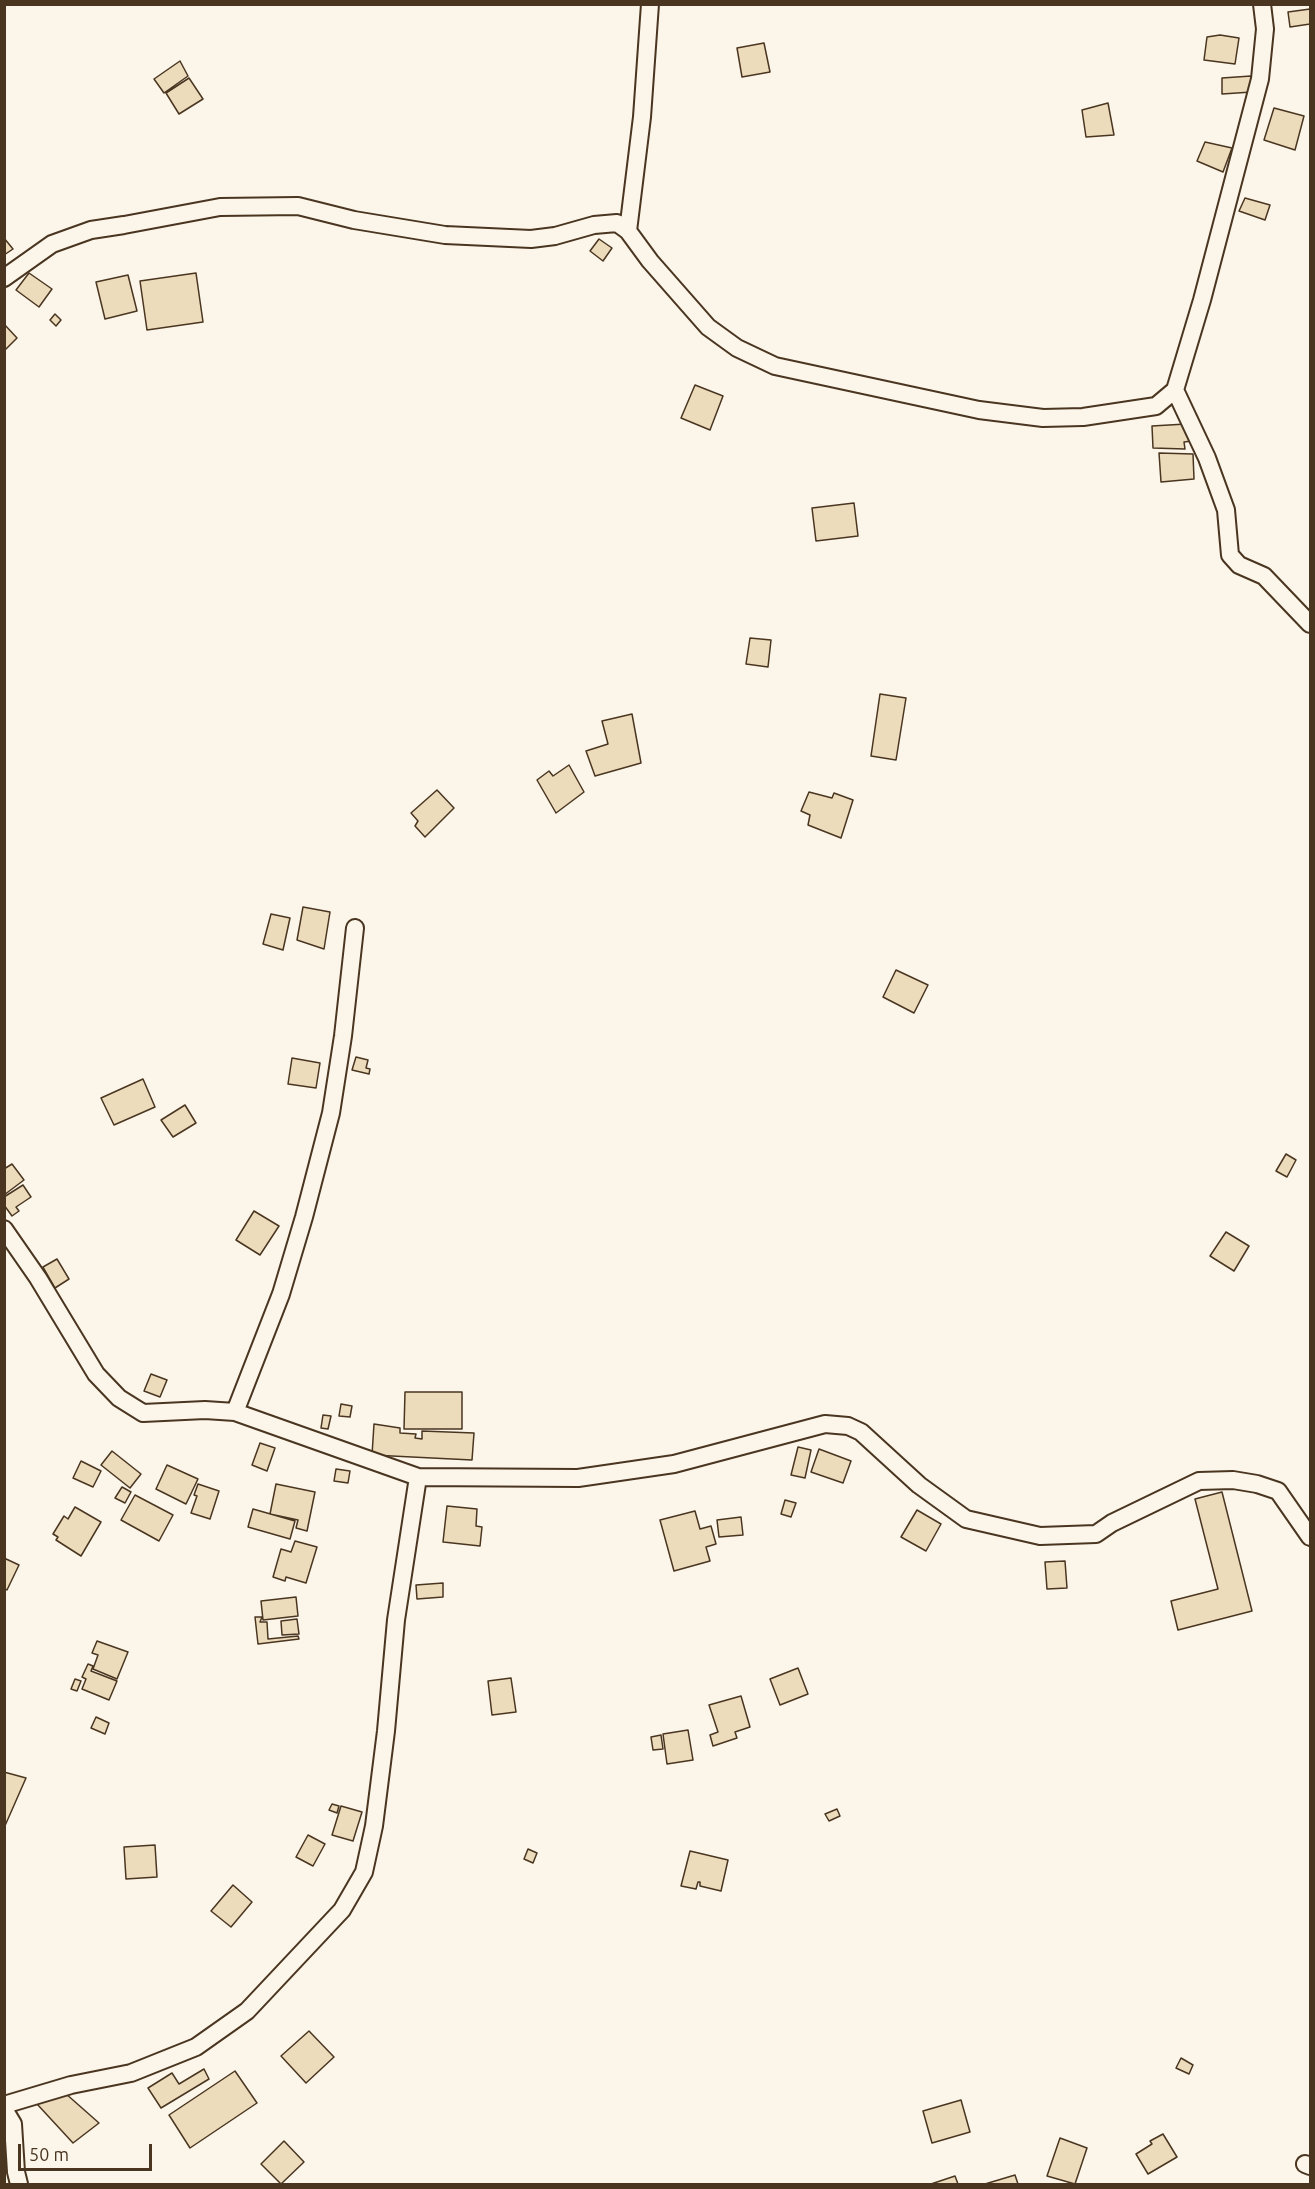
<!DOCTYPE html>
<style>
body{margin:0}
#map{position:relative;width:1315px;height:2189px;overflow:hidden;background:#fbf6e9;font-family:Ubuntu,sans-serif}
canvas{display:block}
.frame{position:absolute;inset:0;border:6px solid #4a3520;pointer-events:none}
.scale{position:absolute;left:18px;top:2144px;width:134px;height:27px;box-sizing:border-box;border:3px solid #4a3520;border-top:0;padding-left:8px;font-size:18px;line-height:21px;white-space:nowrap;color:#4a3520;-webkit-text-stroke:4px #fbf6e9;paint-order:stroke}
</style>
<div id="map">
<canvas width="1315" height="2189"></canvas>
<div class="frame"></div>
<div class="scale">50 m</div>
</div>
<script>
const ctx = document.querySelector('canvas').getContext('2d');
ctx.lineJoin = 'round';
function paint(path, color) { ctx.fillStyle = color; ctx.fill(path, 'evenodd'); }
function trace(path, color, width, dash) { ctx.strokeStyle = color; ctx.lineWidth = width; ctx.lineCap = dash ? 'butt' : 'round'; ctx.setLineDash(dash || []); ctx.stroke(path); }
const building = new Path2D(`
 M1310 9V24L1290 27 1288 12Z
 M1220 35 1239 38 1235 64 1204 60 1207 37Z
 M764 43 770 72 742 77 737 48Z
 M180 61 188 76 164 93 154 79Z
 M1251 76 1252 92 1222 94V78Z
 M189 78 203 99 179 114 166 93Z
 M1108 103 1114 135 1086 137 1082 110Z
 M1274 108 1304 116 1295 150 1264 140Z
 M1205 142 1232 148 1223 172 1197 161Z
 M1245 198 1270 205 1265 220 1239 211Z
 M4 238 13 249 4 255Z
 M599 239 612 248 603 261 590 251Z
 M29 273 52 289 39 307 16 290Z
 M196 273 203 322 147 330 140 281Z
 M128 275 137 311 105 319 96 282Z
 M55 314 61 320 56 326 50 320Z
 M4 324 17 338 4 351Z
 M695 385 723 396 710 430 681 418Z
 M1186 424 1192 441 1184 442 1185 449 1153 448 1152 426Z
 M1159 453 1193 454 1194 479 1161 482Z
 M854 503 858 536 816 541 812 508Z
 M750 638 771 640 768 667 746 664Z
 M880 694 906 698 896 760 871 756Z
 M632 714 641 763 595 776 586 751 608 744 602 721Z
 M569 765 584 792 556 813 537 780 549 771 553 776Z
 M437 790 454 808 425 837 415 826 418 821 411 813Z
 M809 792 832 798 834 793 853 800 841 838 808 825 810 815 801 811Z
 M303 907 330 912 324 949 297 940Z
 M271 914 290 918 283 950 263 944Z
 M896 970 928 985 914 1013 883 997Z
 M356 1057 368 1060 366 1068 370 1069 369 1074 352 1070Z
 M292 1058 320 1063 316 1088 288 1084Z
 M143 1079 155 1107 114 1125 101 1098Z
 M185 1105 196 1123 173 1137 161 1120Z
 M1286 1154 1296 1160 1287 1177 1276 1171Z
 M12 1164 24 1180 4 1195V1169Z
 M23 1185 31 1197 16 1207 19 1211 12 1216 4 1205V1197Z
 M254 1211 279 1226 260 1255 236 1240Z
 M1226 1232 1249 1246 1234 1271 1210 1256Z
 M57 1259 69 1279 55 1288 43 1267Z
 M151 1374 167 1380 160 1397 144 1391Z
 M405 1392H462V1429H404Z
 M341 1404 352 1406 350 1417 339 1416Z
 M323 1415 331 1416 328 1429 321 1428Z
 M374 1424 400 1428V1433L416 1434 415 1438 422 1439V1431L474 1433 472 1460 372 1455Z
 M260 1443 275 1448 267 1471 252 1465Z
 M798 1447 811 1450 805 1478 791 1475Z
 M819 1449 851 1461 843 1483 811 1472Z
 M112 1451 141 1474 130 1488 101 1465Z
 M81 1461 101 1471 93 1487 73 1478Z
 M167 1465 198 1479 186 1504 156 1489Z
 M336 1469 350 1471 348 1483 334 1481Z
 M198 1484 219 1491 210 1519 191 1513 197 1496 194 1495Z
 M276 1484 315 1492 307 1531 296 1528 298 1520 270 1514Z
 M122 1487 131 1492 125 1503 115 1498Z
 M1222 1492 1252 1611 1178 1630 1171 1601 1218 1589 1195 1499Z
 M135 1495 173 1515 159 1541 121 1520Z
 M785 1500 796 1503 791 1517 781 1514Z
 M447 1506 477 1509 476 1526 482 1527 480 1546 443 1542Z
 M75 1507 101 1522 81 1556 56 1540 58 1537 53 1534 64 1516 68 1519Z
 M253 1509 295 1521 290 1539 248 1527Z
 M917 1510 941 1524 926 1551 901 1537Z
 M695 1511 700 1529 711 1526 716 1544 706 1547 710 1561 674 1571 660 1520Z
 M741 1517 743 1535 719 1537 717 1520Z
 M295 1541 317 1547 306 1583 286 1577 285 1581 273 1577 281 1549 291 1552Z
 M4 1558 19 1565 7 1590 4 1588Z
 M1065 1561 1067 1588 1047 1589 1045 1562Z
 M443 1583V1597L417 1599 416 1585Z
 M296 1597 298 1616 263 1620 261 1601Z
 M255 1617H262L260 1622H267L268 1639 298 1636 299 1639 258 1644Z
 M297 1619 299 1634 282 1635 281 1621Z
 M97 1641 128 1652 117 1679 93 1669 98 1655 92 1653Z
 M88 1664 93 1666 91 1671 117 1681 109 1700 82 1689 86 1679 82 1677Z
 M798 1668 808 1694 780 1705 770 1679Z
 M511 1678 516 1712 492 1715 488 1681Z
 M75 1679 81 1681 77 1691 71 1689Z
 M741 1696 750 1727 735 1732 737 1738 713 1746 710 1735 718 1732 709 1705Z
 M96 1717 109 1723 105 1734 91 1728Z
 M688 1730 693 1760 667 1764 663 1734Z
 M661 1735 663 1749 653 1750 651 1737Z
 M4 1772 26 1778 4 1828Z
 M332 1804 339 1806 337 1813 329 1810Z
 M341 1806 362 1812 353 1841 332 1835Z
 M837 1809 840 1816 829 1821 825 1814Z
 M308 1835 325 1844 313 1866 296 1857Z
 M155 1845 157 1877 126 1879 124 1847Z
 M528 1849 537 1853 533 1863 524 1859Z
 M690 1851 728 1860 721 1891 700 1886V1882H698L696 1889 681 1886Z
 M233 1885 252 1902 231 1927 211 1911Z
 M309 2031 334 2057 306 2083 281 2056Z
 M1181 2058 1193 2065 1189 2074 1176 2068Z
 M204 2069 209 2079 161 2108 148 2088 172 2073 179 2084Z
 M235 2071 257 2103 190 2148 169 2115Z
 M65 2093 99 2123 73 2143 37 2104Z
 M961 2100 970 2132 932 2143 923 2111Z
 M1163 2134 1177 2157 1148 2174 1136 2154 1152 2144 1150 2141Z
 M1060 2138 1087 2148 1075 2184 1047 2176Z
 M284 2141 304 2162 281 2184 261 2164Z
 M1015 2175 1018 2184H985Z
 M955 2176 958 2184H931Z`);
paint(building, '#ecdcbc');
trace(building, '#4a3520', 1.5);
const minor = new Path2D(`
 M628 231 642 117 650 4
 M4 278 52 244 91 230 124 225 220 207 298 206 354 220 445 235 531 239 555 236 594 225 617 223 628 231 650 261 708 327 737 348 775 366 979 410 1043 418 1083 417 1156 406 1175 390 1202 300 1260 79 1265 29 1262 4
 M1175 390 1207 458 1226 510 1230 555 1239 565 1264 576 1310 624
 M4 1229 38 1278 96 1374 119 1398 143 1413 205 1410 235 1412 418 1477 578 1478 674 1464 825 1424 848 1426 861 1432 919 1485 966 1519 1040 1536 1096 1534 1112 1523 1199 1481 1233 1480 1257 1484 1278 1491 1310 1537
 M235 1412 281 1294 304 1217 331 1113 343 1036 355 928
 M4 2105 71 2085 131 2073 196 2047 247 2011 342 1910 364 1872 374 1826 386 1731 396 1620 418 1477
 M4 2109 13 2124 16 2172 19 2184
 M1305 2164 1310 2166`);
trace(minor, '#4a3520', 20);
trace(minor, '#fbf6e9', 16);
</script>
